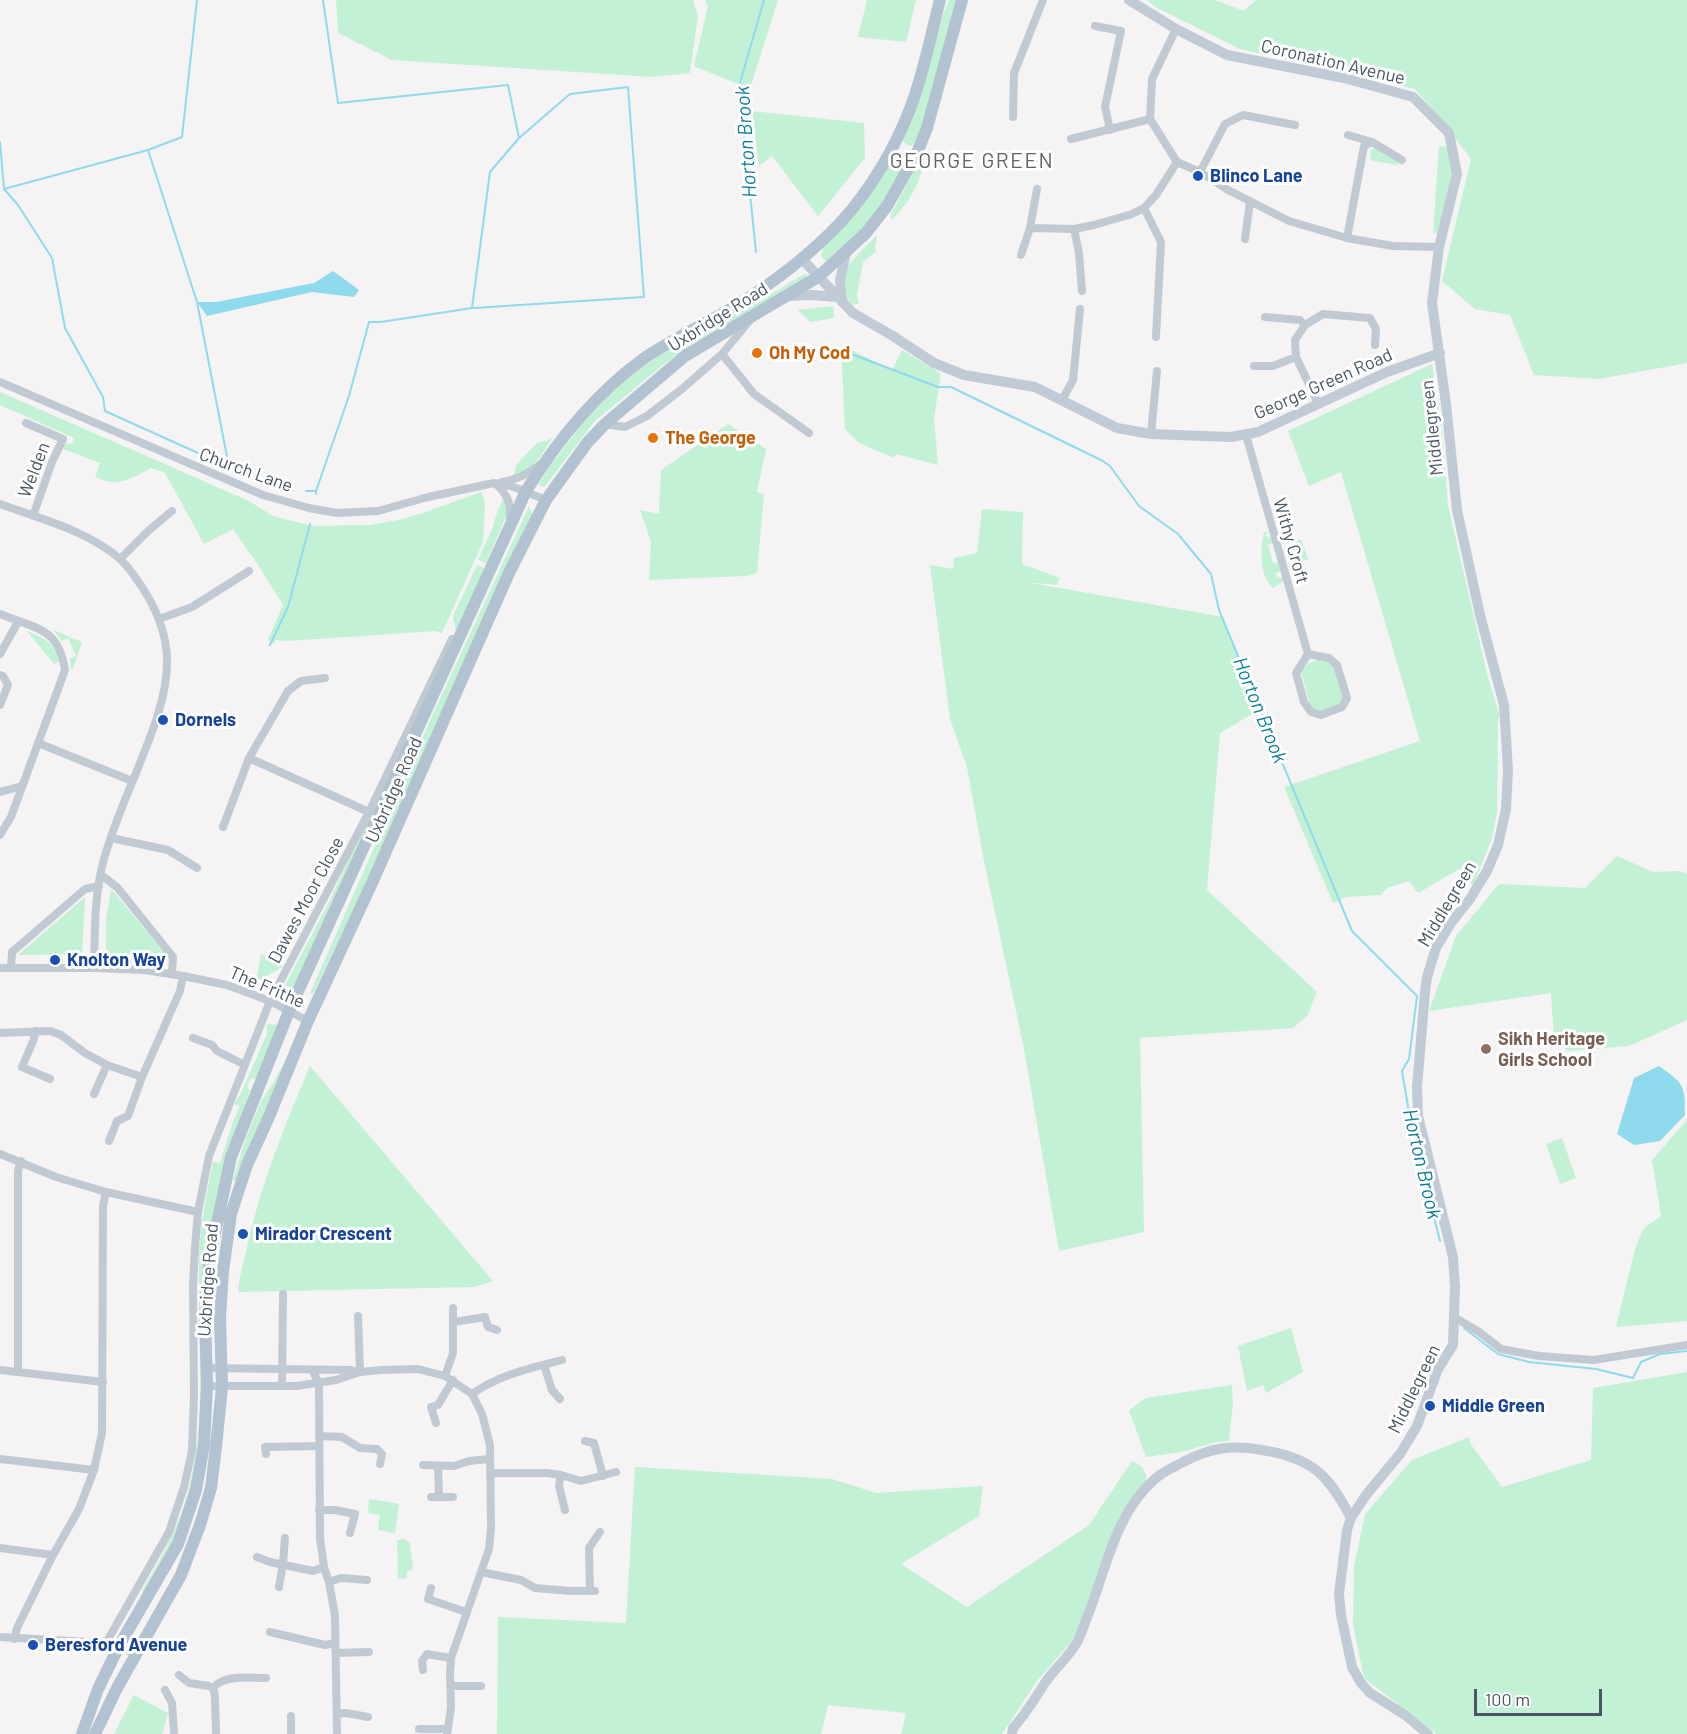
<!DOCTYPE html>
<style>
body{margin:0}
#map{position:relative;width:1687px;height:1734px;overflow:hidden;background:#f5f3f3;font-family:Barlow,sans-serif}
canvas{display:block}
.scale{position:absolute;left:1474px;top:1689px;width:128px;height:27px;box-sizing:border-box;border:3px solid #4a5661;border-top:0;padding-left:8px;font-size:18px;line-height:21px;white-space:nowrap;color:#4a5661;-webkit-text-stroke:4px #fff;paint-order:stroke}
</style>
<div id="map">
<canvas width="1687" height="1734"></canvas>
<div class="scale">100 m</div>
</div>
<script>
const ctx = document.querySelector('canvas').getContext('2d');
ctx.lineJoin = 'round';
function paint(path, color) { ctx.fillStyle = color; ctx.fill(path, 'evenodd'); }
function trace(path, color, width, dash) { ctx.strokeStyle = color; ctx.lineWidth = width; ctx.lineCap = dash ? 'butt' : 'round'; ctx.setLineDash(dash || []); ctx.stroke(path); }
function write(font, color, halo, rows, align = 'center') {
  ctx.font = font + ' Barlow,sans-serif'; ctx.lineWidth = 6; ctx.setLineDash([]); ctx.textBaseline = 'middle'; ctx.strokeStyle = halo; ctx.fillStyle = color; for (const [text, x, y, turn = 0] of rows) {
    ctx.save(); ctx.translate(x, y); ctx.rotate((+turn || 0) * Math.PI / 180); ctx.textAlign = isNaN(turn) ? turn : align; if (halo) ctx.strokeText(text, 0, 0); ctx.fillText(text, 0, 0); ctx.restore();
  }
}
paint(new Path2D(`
 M336 0H693L698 16 690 73 653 77 392 60 338 33Z
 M705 0H778L750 89 694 66 708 6Z
 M867 0H916L906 42 858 37Z
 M949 0H959L936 82 916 143 910 146 905 143 903 140 926 77 943 15Z
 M1147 0H1215L1244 11 1256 0H1687V363L1599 379 1534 375 1510 315 1475 309 1442 281 1471 159 1453 135 1415 89 1240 49 1157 8Z
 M752 111 864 123 865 158 818 216 772 156 759 166Z
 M1439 146 1450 147 1455 172 1442 232 1433 233Z
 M1375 148 1397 161 1398 165 1370 160 1371 150Z
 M901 152 907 157 906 164 880 206 865 225 850 242 827 261 824 260 821 255 824 247 895 154Z
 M920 164 922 167C919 188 906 205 892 220L890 216 917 165Z
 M877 235 875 248 876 251 863 262 857 295 859 303 855 305 850 302 846 297 843 276 847 266Z
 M804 274H807V277L757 308 689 346 663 365 595 421 545 486 541 487 539 484 546 471 584 422 606 398 640 368 687 338 750 307Z
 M833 306 834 318 810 322 798 310Z
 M841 345 892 370 902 350 940 373V380L934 418 938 465 896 454 894 458 859 443 845 429Z
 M1432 364 1442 429 1448 505 1487 674 1500 717 1498 718 1497 813 1492 838 1473 886 1459 869 1418 893 1409 881 1387 888 1381 895 1346 897 1333 903 1284 787 1420 741 1341 472 1309 486 1288 431Z
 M0 392 249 501 273 516 312 526 370 525 398 520 423 513 481 492 485 502 483 542 442 633 436 631 286 641 275 640 274 644 268 640 283 605 253 557 250 554 233 529 204 544 165 473 151 468C131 479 118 488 95 477L100 463 61 448 67 443 72 444 74 438 0 405Z
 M728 424 766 449 757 492 764 494 757 573 746 576 649 580 651 542 640 510 659 514 661 470Z
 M552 438C542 456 533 469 513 478L516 465 538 442 546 441Z
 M504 497 508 512 486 563 478 560 492 529 497 513Z
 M529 506 533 516 360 896 313 994 310 993 433 714Z
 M982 509 1023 512 1022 564 1060 578 1057 585 1026 582 1223 617 1257 711 1220 733 1207 890 1317 992 1307 1016 1293 1028 1140 1038 1144 1232 1059 1251 1024 1049 984 861 967 767 950 719 930 565 953 569 954 558 977 553Z
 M1272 531 1265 535 1267 537 1273 536 1275 542 1268 545 1273 563 1281 562 1283 570 1276 573 1277 578 1285 577V580L1273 588C1259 574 1260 550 1264 532Z
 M1301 539 1308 559 1290 564 1289 561 1296 558 1293 547 1286 549 1285 547Z
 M477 565 484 568 460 634 456 632 453 616Z
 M53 630 82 642 73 669H71L70 658 76 656 68 638 62 641Z
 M27 631C46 639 52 642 61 660L54 664Z
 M1323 658 1333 662C1341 686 1357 710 1317 711L1310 705 1301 672 1307 664Z
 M397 754 298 995 283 989 329 902Z
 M1617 856 1653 872 1679 871 1687 873V1020L1629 1046 1568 1051 1554 1040 1551 993 1429 1011 1456 936 1499 884 1585 888Z
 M111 889 165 953 167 960 106 955V921Z
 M85 897 82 954 17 955H18Z
 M261 954 284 966 256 982Z
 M267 1024 279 1025 256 1079 251 1078 247 1088 250 1090 217 1204 203 1393 195 1474 168 1556 144 1592 142 1591C161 1558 180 1525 189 1488 208 1414 197 1332 199 1256 200 1224 207 1193 213 1162L220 1163 233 1122 240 1106 234 1104 240 1095 267 1034Z
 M294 1044 239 1182 233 1180 246 1138 261 1101 272 1085Z
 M310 1066 493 1281 474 1287 238 1292C239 1278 243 1265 246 1251 260 1186 284 1127 310 1066Z
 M1687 1120V1321L1616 1327 1635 1249 1643 1229 1661 1216 1652 1160Z
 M1562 1138 1576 1178 1560 1184 1546 1144Z
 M1291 1328 1303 1372 1266 1393 1263 1385 1247 1391 1238 1346Z
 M1687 1372V1734H1437L1364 1678 1353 1625 1354 1566 1365 1514 1412 1460 1469 1437 1470 1443 1502 1487 1591 1460 1593 1388Z
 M1232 1385 1233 1403 1229 1441 1216 1442 1182 1452 1146 1457 1129 1410 1146 1398Z
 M1132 1461C1142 1465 1147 1471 1146 1482L1122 1512 1100 1565 1082 1624 1071 1642 1037 1681 1002 1734H901L906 1713 828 1705 821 1734H497L498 1617 626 1623 635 1467 832 1479 876 1493 983 1486 979 1516 901 1564 967 1607 1089 1525Z
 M369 1499 399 1504 395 1533 378 1530 380 1515 368 1513Z
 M405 1539 410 1543 413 1570 407 1571V1578L398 1579 397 1540Z
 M134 1695 168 1713 162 1734H114Z`), '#c3f1d5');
paint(new Path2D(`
 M333 271 359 290 354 297 312 292 207 316 197 302H216L314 283Z
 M1659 1066C1684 1084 1685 1084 1685 1115L1660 1141 1634 1145 1617 1134 1634 1078Z`), '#90daee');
trace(new Path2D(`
 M197 0 182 137 148 150 197 302 229 467
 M0 142 4 189
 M4 189 18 205 52 258 65 328 103 397 105 411 229 467 287 490 292 491
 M4 189 148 150
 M756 252 739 86 764 0
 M474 308 644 297 628 87 570 94 519 138
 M846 352 938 387H951L1101 460 1110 466 1139 506 1178 534 1211 574 1219 610 1352 931 1417 996 1409 1059 1402 1071 1412 1130 1440 1241
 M306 491H316V494
 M316 491 349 396 369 322H381L472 308 490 172 519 138 508 85 338 103 323 0
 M270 645 288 607 310 524
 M1464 1328 1498 1354 1529 1362 1596 1369 1633 1378 1641 1362 1660 1354 1687 1351`), '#90daee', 2);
trace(new Path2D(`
 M1095 26 1121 31 1105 107 1110 130
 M1176 29 1152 79 1150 119 1177 162 1200 172 1228 190 1289 221 1347 238 1393 246 1439 247
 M1013 117 1014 73 1043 0
 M1348 135 1372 142
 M1071 139 1150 119
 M1200 172 1225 124 1243 115 1295 125
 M1144 208 1161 242 1156 337
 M1030 228 1037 189
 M1074 229 1079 253 1082 291
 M1347 238 1364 146 1372 142 1402 160
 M1245 239 1250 201
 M1021 255 1030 228 1074 229 1094 225 1132 214 1144 208 1156 195 1177 162
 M1265 317 1300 320 1305 325
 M722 354 754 394 809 433
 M1254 366H1273L1296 357
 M0 382 263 495 309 508 337 513 378 511 428 497 494 483 511 486 546 500
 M1062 400 1073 380 1080 309
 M1318 403 1296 357 1295 340 1305 325 1323 314 1370 318 1376 329 1375 345
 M26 423 63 439 52 462 33 516
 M605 424 625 427 647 416 682 389 722 354 751 319
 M1151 434 1157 371
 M1246 435 1308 654 1329 658 1337 665 1347 698 1342 707 1321 715 1311 712 1304 702 1296 673 1308 654
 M502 482C517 479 527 475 539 465
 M496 484C507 494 511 503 510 518
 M0 504C38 518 89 531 120 559 129 567 135 577 142 587 156 608 167 635 167 660 168 698 148 743 134 778 123 804 112 831 104 859 94 894 95 932 94 968
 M120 559 148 531 172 511
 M0 614C35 629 58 626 65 670L11 817 0 835
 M159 619 192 607 249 571
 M0 654 18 622
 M0 675 3 676 8 685 0 705
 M38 743 132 781
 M249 758 369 812
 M0 792 22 786
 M223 827 249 758 288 691 301 681 325 678
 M111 838 168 850 197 868
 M101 875 117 887 173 957 172 974
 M0 968H94L144 970 183 976 227 985 270 1001 308 1021
 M11 968 12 952 85 889 99 886
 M35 1031 34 1039 22 1067 50 1079
 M0 1033 50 1031 61 1035 85 1053 107 1065 142 1077
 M193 1038 212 1045 217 1051 245 1065
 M94 1094 107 1065
 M109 1141 117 1121 128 1116 142 1077 180 991 183 976
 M0 1154 56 1177 106 1192 198 1212
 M358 1316 360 1372
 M1454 1317 1479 1332 1501 1349 1539 1356 1594 1360 1687 1345
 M454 1322 485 1317 488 1327 497 1330
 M544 1365 552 1390 560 1399
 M206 1368 351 1370 358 1372
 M0 1370 103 1382
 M312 1370 319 1383 320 1538 324 1567 329 1582 335 1616 337 1734
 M18 1372V1171L21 1161
 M445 1376 453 1353V1308
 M207 1386H296L336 1380 360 1372 381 1370 418 1369 445 1376 472 1394 482 1414 490 1445 491 1528 489 1549 451 1658 450 1673 451 1708 447 1734
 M282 1386 283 1294
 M472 1394C498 1375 531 1368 562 1360
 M436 1423 431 1407 438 1405 453 1380
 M319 1436 342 1437 360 1448 377 1449 382 1454 380 1464
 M585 1441 594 1443 603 1476
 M266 1454 265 1447 319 1446
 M0 1459 94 1470
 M423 1465 454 1466 469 1461 489 1459
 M438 1466 439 1496
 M490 1473H547L561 1475 581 1481 616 1472
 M561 1475 559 1486 565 1510
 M431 1497H453
 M319 1510H335L355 1514 350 1533
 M0 1548 53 1555
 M257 1557 270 1562 313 1571 324 1567
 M481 1572 521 1580 535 1588 570 1591H595
 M329 1582 341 1578 367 1580
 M279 1587 283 1564 285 1538
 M431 1588 428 1599 466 1612
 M590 1591 589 1548 600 1532
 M270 1632 325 1645 335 1643
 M0 1637 106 1643 119 1646 135 1654
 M14 1639 17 1628 53 1555 79 1509 94 1470 102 1433 103 1206 106 1192
 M106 1643 169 1532 184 1487 192 1451 194 1396 193 1286 195 1247 198 1212 209 1156 270 1001 369 812 452 639
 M336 1653 369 1652
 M423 1670 422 1661 427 1654 451 1658
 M179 1675 189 1683 209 1686 213 1688
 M451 1686H481
 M213 1688C225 1674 249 1678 266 1678
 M213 1688 215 1696 216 1734
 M165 1690 172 1703 174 1734
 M337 1714 346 1713 368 1717
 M291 1716V1734
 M419 1729H448`), '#c1cad2', 8);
trace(new Path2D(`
 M1129 0 1176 29 1227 55 1344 78 1413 97 1449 133 1457 174 1439 247 1432 303 1446 404 1457 510 1480 615 1504 705 1508 770 1506 809 1498 845 1487 871 1470 899 1451 923 1436 948 1427 977 1425 992 1417 1087 1418 1116 1453 1257 1455 1287 1453 1345 1438 1369 1417 1426 1400 1454 1366 1495 1351 1518 1347 1530 1339 1594 1341 1615 1352 1667 1361 1683 1370 1693 1405 1715 1428 1734
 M802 259 853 313 893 336 934 363 964 375 1035 387 1117 428 1151 434 1231 437 1258 432 1387 372 1440 353
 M787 296 812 295 837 297
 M842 302 840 280 846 252
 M1012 1734 1013 1728C1027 1713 1036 1696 1047 1680 1056 1668 1068 1657 1076 1644 1081 1636 1084 1624 1088 1615 1107 1567 1115 1513 1156 1478 1164 1471 1174 1467 1183 1462 1212 1447 1231 1445 1262 1450 1312 1458 1328 1474 1351 1518`), '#c1cbd6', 10);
trace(new Path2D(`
 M82 1734 98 1689 119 1646 178 1544 196 1490 204 1445 207 1386 205 1316 209 1262 231 1157 289 1011 526 491C557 441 595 394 643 359 672 339 704 325 734 307 773 283 810 255 841 222 871 189 896 147 911 106 924 72 931 34 940 0
 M95 1734 117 1688 181 1575 200 1525 211 1488 216 1447 222 1387 220 1318 223 1271 231 1214 247 1165 268 1119 308 1021 372 883 509 573 546 500 587 443 605 424 685 356 818 277 866 233 887 206 917 153 927 128 962 0`), '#b3c2d1', 12);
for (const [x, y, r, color] of [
 [1198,176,6,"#1a4fb4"],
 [757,353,6,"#e8710a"],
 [653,438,6,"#e8710a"],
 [163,720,6,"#1a4fb4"],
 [55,960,6,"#1a4fb4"],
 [1486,1049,6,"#8d6e63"],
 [243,1234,6,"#1a4fb4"],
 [1430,1406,6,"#1a4fb4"],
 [33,1645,6,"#1a4fb4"]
]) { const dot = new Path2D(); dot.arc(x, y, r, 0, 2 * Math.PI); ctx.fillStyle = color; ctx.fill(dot); trace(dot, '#fff', 2); }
write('18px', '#4a5661', '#fff', [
 ["Coronation Avenue",1333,62,13],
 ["Uxbridge Road",718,317,-32],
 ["George Green Road",1323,384,-24],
 ["Middlegreen",1432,428,-96],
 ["Welden",34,470,-69],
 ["Church Lane",246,470,20],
 ["Withy Croft",1291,541,74],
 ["Uxbridge Road",394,790,-66],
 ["Dawes Moor Close",306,900,-62],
 ["Middlegreen",1447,904,-59],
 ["The Frithe",267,987,23],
 ["Uxbridge Road",208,1280,-86],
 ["Middlegreen",1414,1389,-64]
]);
write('bold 18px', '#164399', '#fff', [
 ["Blinco Lane",1210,176],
 ["Dornels",175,720],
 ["Knolton Way",67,960],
 ["Mirador Crescent",255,1234],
 ["Middle Green",1442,1406],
 ["Beresford Avenue",45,1645]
], 'left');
write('bold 18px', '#c56008', '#fff', [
 ["Oh My Cod",769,353],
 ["The George",665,438]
], 'left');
write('bold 18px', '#785e54', '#fff', [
 ["Sikh Heritage",1498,1039],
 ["Girls School",1498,1060]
], 'left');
write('italic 20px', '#0c7c9b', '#fff', [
 ["Horton Brook",746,142,-94],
 ["Horton Brook",1260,710,68],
 ["Horton Brook",1422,1164,77]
]);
ctx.letterSpacing = '1.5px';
write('21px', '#5f6368', '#fff', [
 ["GEORGE GREEN",972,161]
]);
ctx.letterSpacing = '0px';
</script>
